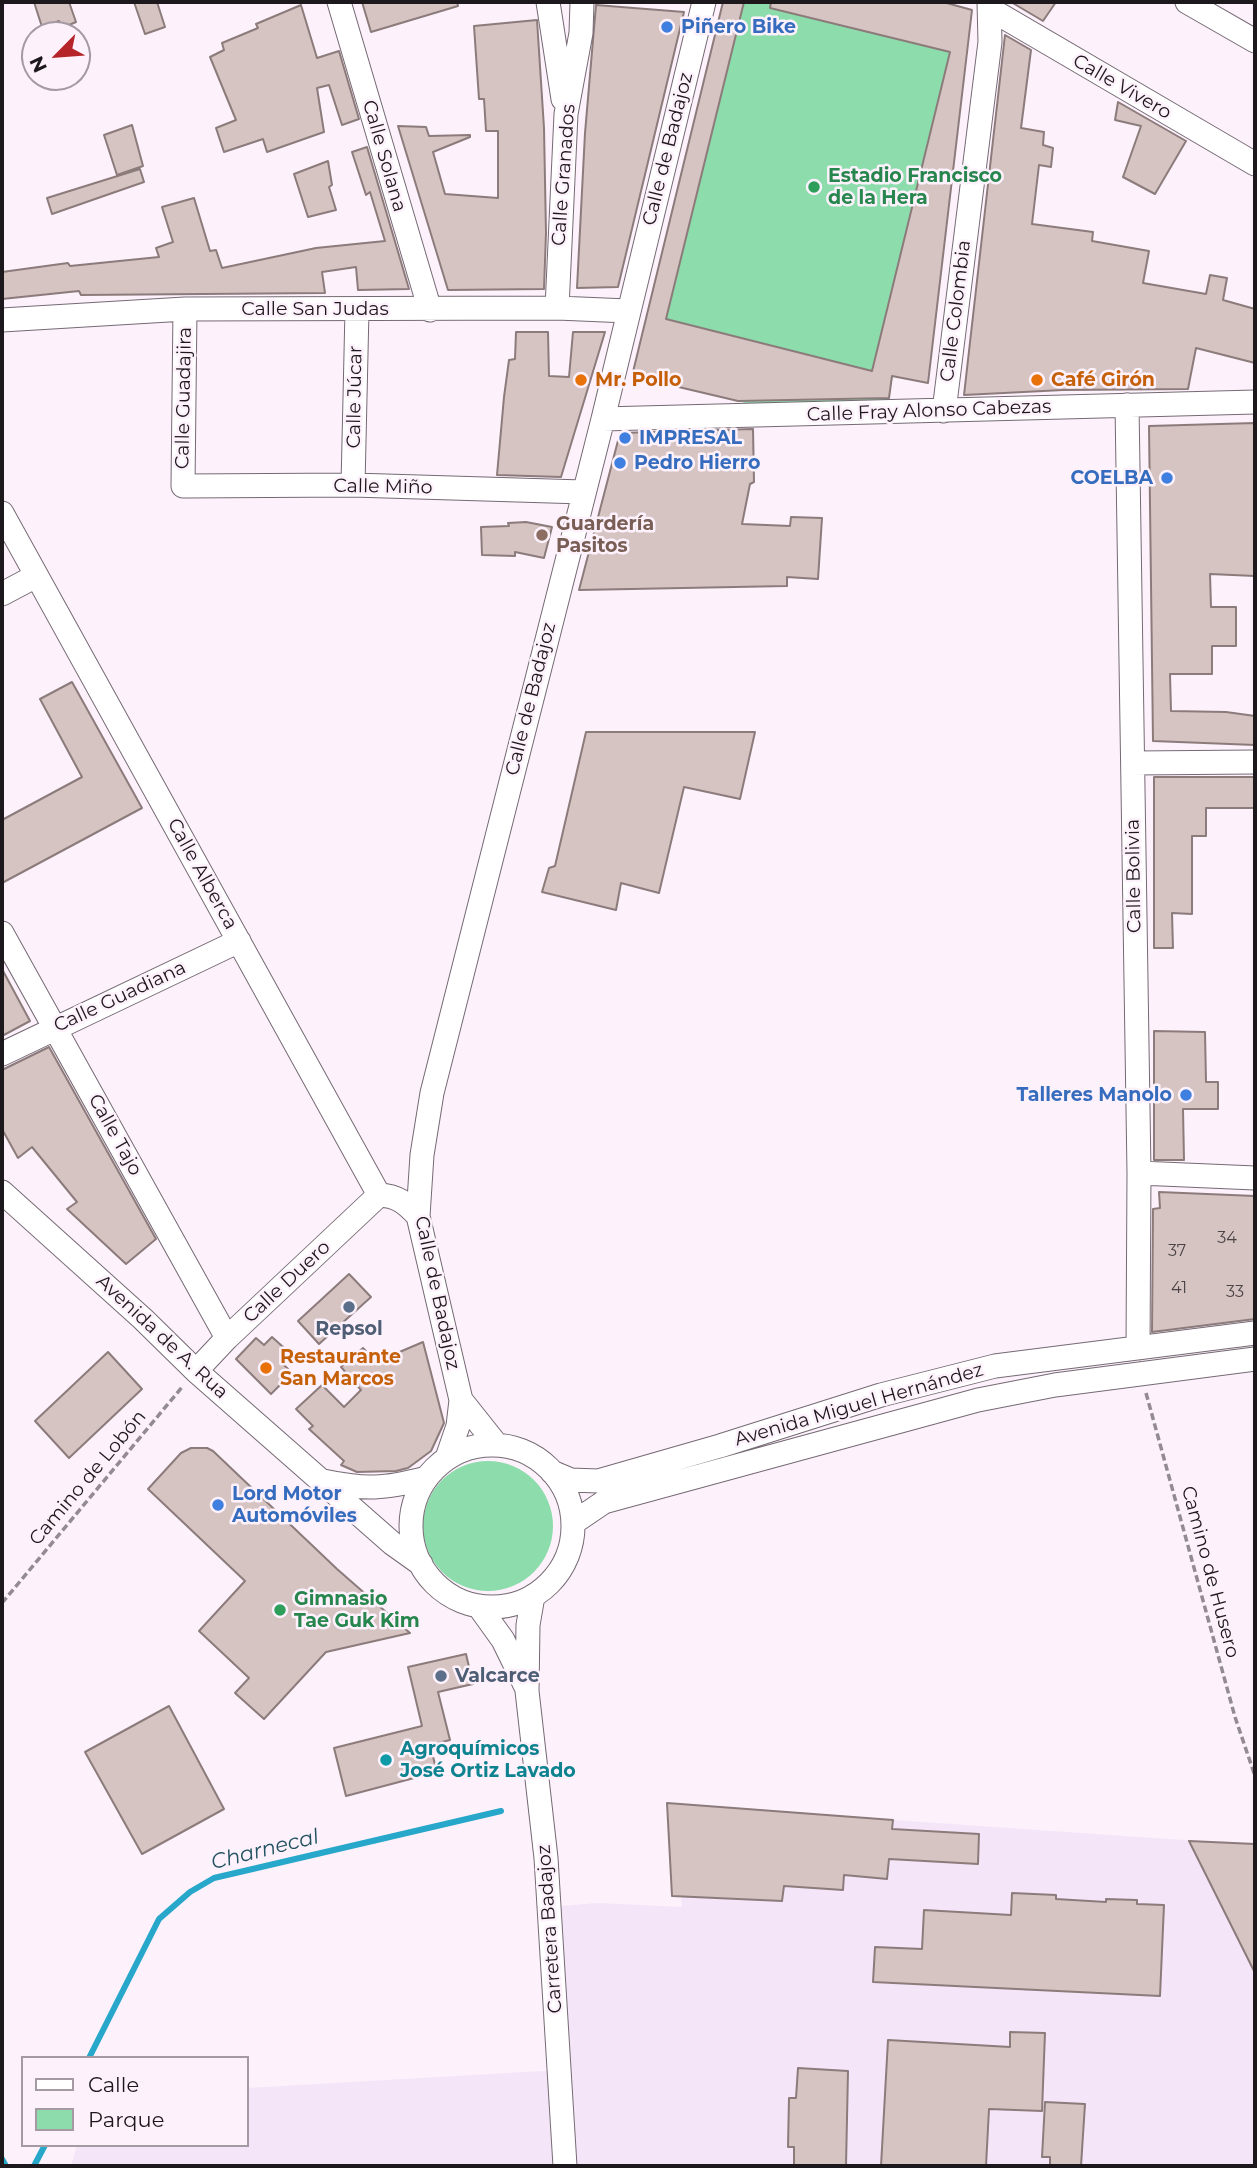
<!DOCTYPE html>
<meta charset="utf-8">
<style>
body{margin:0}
#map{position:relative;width:1257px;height:2168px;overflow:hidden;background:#fdf1fc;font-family:Montserrat,sans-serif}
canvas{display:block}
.frame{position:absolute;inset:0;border:4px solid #1d181c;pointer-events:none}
.legend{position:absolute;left:21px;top:2056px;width:228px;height:91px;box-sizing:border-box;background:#fdf1fc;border:2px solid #a39aa2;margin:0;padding:9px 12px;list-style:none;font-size:21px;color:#1d181c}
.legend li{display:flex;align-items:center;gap:14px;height:35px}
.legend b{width:35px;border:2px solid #a39aa2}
.north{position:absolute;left:21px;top:21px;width:70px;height:70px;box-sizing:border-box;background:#fdf1fc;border:2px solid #a39aa2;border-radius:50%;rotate:245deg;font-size:19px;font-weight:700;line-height:28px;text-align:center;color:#1d181c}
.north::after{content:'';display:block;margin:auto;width:24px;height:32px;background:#b52429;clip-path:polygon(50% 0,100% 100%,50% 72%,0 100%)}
</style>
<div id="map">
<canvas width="1257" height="2168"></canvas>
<div class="frame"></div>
<ul class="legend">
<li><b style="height:9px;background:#fff"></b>Calle</li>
<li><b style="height:19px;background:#8ddcab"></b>Parque</li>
</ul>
<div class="north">N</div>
</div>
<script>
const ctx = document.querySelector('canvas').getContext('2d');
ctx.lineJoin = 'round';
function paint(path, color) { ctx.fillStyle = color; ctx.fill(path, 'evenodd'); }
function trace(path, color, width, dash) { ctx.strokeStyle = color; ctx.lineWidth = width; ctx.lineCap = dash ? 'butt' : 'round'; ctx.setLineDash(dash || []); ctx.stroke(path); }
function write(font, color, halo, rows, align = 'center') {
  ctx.font = font + ' Montserrat,sans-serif'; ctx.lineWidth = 5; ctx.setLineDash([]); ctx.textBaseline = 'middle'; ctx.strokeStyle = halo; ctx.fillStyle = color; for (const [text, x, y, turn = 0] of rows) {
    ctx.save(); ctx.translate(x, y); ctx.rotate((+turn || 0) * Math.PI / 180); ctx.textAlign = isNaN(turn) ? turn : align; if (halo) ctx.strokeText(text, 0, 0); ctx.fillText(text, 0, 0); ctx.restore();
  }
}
paint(new Path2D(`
 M677 1805 1255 1845V2166H71L77 2145H247V2088L560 2070 549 1907 596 1903 682 1907Z`), '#f5e5f8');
paint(new Path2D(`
 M723 2H943L972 10 928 383 893 376 888 402 754 405 632 376Z
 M423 1526a65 65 0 1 1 130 0a65 65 0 1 1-130 0Z`), '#8ddcab');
trace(new Path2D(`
 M89 2058 159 1919 190 1892 214 1878 501 1811
 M2 2159 6 2166
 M34 2166 45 2145`), '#27a7c9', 6);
const building = new Path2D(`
 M34 2H69L76 22 60 29 59 21 42 27Z
 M134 2H157L165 27 145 34Z
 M362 2H457L458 6 371 32Z
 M723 2H744L666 319 872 371 950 52 770 8 771 2H943L972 10 928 383 892 376 889 398 738 401 632 376Z
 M1011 2H1056L1043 21Z
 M301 5 317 58 339 51 359 119 342 125 329 85 317 88 324 132 267 152 263 139 224 152 216 128 236 120 210 57 224 50 222 43 258 28 256 24Z
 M596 5 684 12 618 287 577 288 585 133Z
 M537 20 544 128 546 233 544 289 448 290 398 126 426 127 429 136 470 135V137L433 152 445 194 498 198V131H486L484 99H479L474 26Z
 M1005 35 1031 50 1021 128 1044 132 1043 145 1053 148 1051 167 1039 165 1032 224 1093 232 1092 241 1149 251 1143 283 1206 294 1210 275 1227 278 1223 300 1255 309V363L1196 348 1188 389 1063 390 964 395Z
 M1118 102 1186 141 1155 194 1123 177 1141 126 1115 120Z
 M132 125 143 166 117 175 104 135Z
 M367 147 409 289 358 290 356 267 322 272 325 293 81 295 79 291 2 299V272L68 263 70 266 159 257 156 248 173 242 162 207 194 198 210 251 216 250 222 268 316 248 385 241 370 192 366 195 352 152Z
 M328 161 332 185 329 187 336 210 308 217 294 174Z
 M140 169 144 182 52 214 47 198Z
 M516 332H548L549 376 569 377 573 332H605L561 477 497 475 504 397 509 360 515 359Z
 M1255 423V576L1210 574 1211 607H1236V646H1212V674H1170L1171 711 1226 712 1255 716V745L1153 741 1149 426Z
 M753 429 754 482 750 484 742 524 790 526 791 517 822 518 818 579 787 577V586L579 590 620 433Z
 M526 522 552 527 544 558 515 552V556L482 555 481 527 509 526 508 523Z
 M72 682 142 808 2 883V820L82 777 40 699Z
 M586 732H755L740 799 684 787 659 893 621 883 616 910 542 892 549 868 555 866Z
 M1154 777H1255V808H1206V836H1192V914L1172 913 1173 948H1154Z
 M2 969 30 1021 2 1036Z
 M1154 1031 1205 1032 1206 1082H1218V1109H1183L1184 1160H1154Z
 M49 1047 156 1239 126 1264 67 1209 77 1202 32 1147 18 1158 2 1129V1070Z
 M1159 1192 1255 1196V1319L1152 1332 1153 1209 1160 1208Z
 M349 1274 371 1297 319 1344 298 1321Z
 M272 1337 292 1355 283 1364 292 1373 271 1394 236 1359 256 1338 264 1345Z
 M423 1342 444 1423 431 1451 408 1468 396 1471 357 1472 341 1465 344 1461 309 1429 313 1426 296 1409 322 1385 344 1407 361 1390 341 1367 363 1348 376 1362Z
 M108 1352 142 1389 69 1458 35 1421Z
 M191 1448H207L213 1451 337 1569 410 1633 326 1652 264 1719 235 1693 249 1678 199 1631 245 1581 148 1489 181 1453Z
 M466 1654 473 1684 438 1692 450 1740 430 1745 437 1772 346 1796 334 1748 422 1726 408 1667Z
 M169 1706 224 1809 142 1854 85 1752Z
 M667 1803 893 1820 892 1829 979 1834 978 1864 889 1859 887 1879 844 1875 843 1890 784 1886 782 1901 672 1896Z
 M1189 1841 1255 1844V1973Z
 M1012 1893 1056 1895V1899L1106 1902V1899L1137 1900V1904L1164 1905 1160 1996 873 1982 875 1947 922 1949 924 1910 1011 1915Z
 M1010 2032 1045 2033 1042 2111 989 2109 986 2166H881L888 2040 1010 2047Z
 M798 2068 848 2071 846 2166H794V2147H788L789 2098H796Z
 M1045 2102 1085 2104 1081 2166H1050V2157H1042Z`);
paint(building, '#d6c4c3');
trace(building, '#8c7b7b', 2);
const minor = new Path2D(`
 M339 2 430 310
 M548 2 563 99
 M1187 2 1255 41
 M990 9 1255 164
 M557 308 566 114 581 33 582 2
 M185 309 183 486 353 485 583 492
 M2 320 185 309 557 308 628 311
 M1127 405 1139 1173 1138 1348
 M944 411 990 42 989 2
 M603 419 1255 402
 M353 485 357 310
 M2 513 379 1195C398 1196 406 1203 418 1216
 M2 594 36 576
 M1133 763 1255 762
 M2 933 227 1338
 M2 1054 239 941
 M1139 1173 1255 1178
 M2 1192 143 1319 196 1371 393 1544 421 1564
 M196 1371 227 1338 379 1195
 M461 1400 496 1444
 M411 1526a81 81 0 1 1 162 0a81 81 0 1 1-162 0Z
 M447 1458 458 1426 461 1400 418 1216 422 1155 432 1093 603 419 704 2
 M552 1472 571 1480 598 1481 720 1446 881 1395 995 1366 1255 1333
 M323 1481C366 1490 384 1489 426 1478
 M573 1523 604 1502 978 1400 1055 1385 1255 1359
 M533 1596 528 1625 527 1691 546 1858 565 2166
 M480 1608 503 1640 525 1685`);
trace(minor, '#756a74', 25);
trace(new Path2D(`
 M1146 1393 1235 1717 1255 1776
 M2 1603 183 1386`), '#938b92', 3.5, [7, 3.5]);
trace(minor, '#fff', 23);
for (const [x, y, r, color] of [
 [667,27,7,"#3f7fe0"],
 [814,187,7,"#2e9e5b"],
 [581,380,7,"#e8710a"],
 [1037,380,7,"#e8710a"],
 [625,438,7,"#3f7fe0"],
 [620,463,7,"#3f7fe0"],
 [1167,478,7,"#3f7fe0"],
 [542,535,7,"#8d6e63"],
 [1186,1095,7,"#3f7fe0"],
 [349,1307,7,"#5c6f8a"],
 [266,1368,7,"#e8710a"],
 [218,1505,7,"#3f7fe0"],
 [280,1610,7,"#2e9e5b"],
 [441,1676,7,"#5c6f8a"],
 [386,1760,7,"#0f9aa8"]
]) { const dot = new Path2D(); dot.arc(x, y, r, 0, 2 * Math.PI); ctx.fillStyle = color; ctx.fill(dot); trace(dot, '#fdf1fc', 2.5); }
write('16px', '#4b4346', null, [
 ["34",1227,1238],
 ["37",1177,1251],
 ["41",1179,1288],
 ["33",1235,1292]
]);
write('bold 19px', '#366cbe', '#fdf1fc', [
 ["Piñero Bike",681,27],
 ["IMPRESAL",639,438],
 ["Pedro Hierro",634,463],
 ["COELBA",1153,478,"right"],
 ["Talleres Manolo",1172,1095,"right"],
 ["Lord Motor",232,1494],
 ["Automóviles",232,1516]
], 'left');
write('19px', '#1d181c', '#fdf1fc', [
 ["Calle Vivero",1122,87,30],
 ["Calle de Badajoz",668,149,-76],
 ["Calle Solana",384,156,74],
 ["Calle Granados",564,175,-86],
 ["Calle San Judas",315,309],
 ["Calle Colombia",956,311,-83],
 ["Calle Júcar",355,397,-89],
 ["Calle Guadajira",184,398,-89],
 ["Calle Fray Alonso Cabezas",929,411,-2],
 ["Calle Miño",383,487,1],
 ["Calle de Badajoz",531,699,-76],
 ["Calle Alberca",202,874,61],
 ["Calle Bolivia",1134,876,-91],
 ["Calle Guadiana",120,997,-25],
 ["Calle Tajo",115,1135,61],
 ["Calle Duero",287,1282,-43],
 ["Calle de Badajoz",437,1293,78],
 ["Avenida de A. Rua",162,1337,43],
 ["Avenida Miguel Hernández",859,1405,-16],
 ["Camino de Lobón",88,1478,-50],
 ["Camino de Husero",1210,1572,75],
 ["Carretera Badajoz",550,1929,-94]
]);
write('bold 19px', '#27864d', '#fdf1fc', [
 ["Estadio Francisco",828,176],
 ["de la Hera",828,198],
 ["Gimnasio",294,1599],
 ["Tae Guk Kim",294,1621]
], 'left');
write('bold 19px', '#c56008', '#fdf1fc', [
 ["Mr. Pollo",595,380],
 ["Café Girón",1051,380],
 ["Restaurante",280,1357],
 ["San Marcos",280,1379]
], 'left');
write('bold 19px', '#785e54', '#fdf1fc', [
 ["Guardería",556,524],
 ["Pasitos",556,546]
], 'left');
write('bold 19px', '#4e5e75', '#fdf1fc', [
 ["Repsol",349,1329],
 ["Valcarce",455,1676,"left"]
]);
write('bold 19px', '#0d838f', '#fdf1fc', [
 ["Agroquímicos",400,1749],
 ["José Ortiz Lavado",400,1771]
], 'left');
write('italic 21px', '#215261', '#fdf1fc', [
 ["Charnecal",265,1850,-14]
]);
</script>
